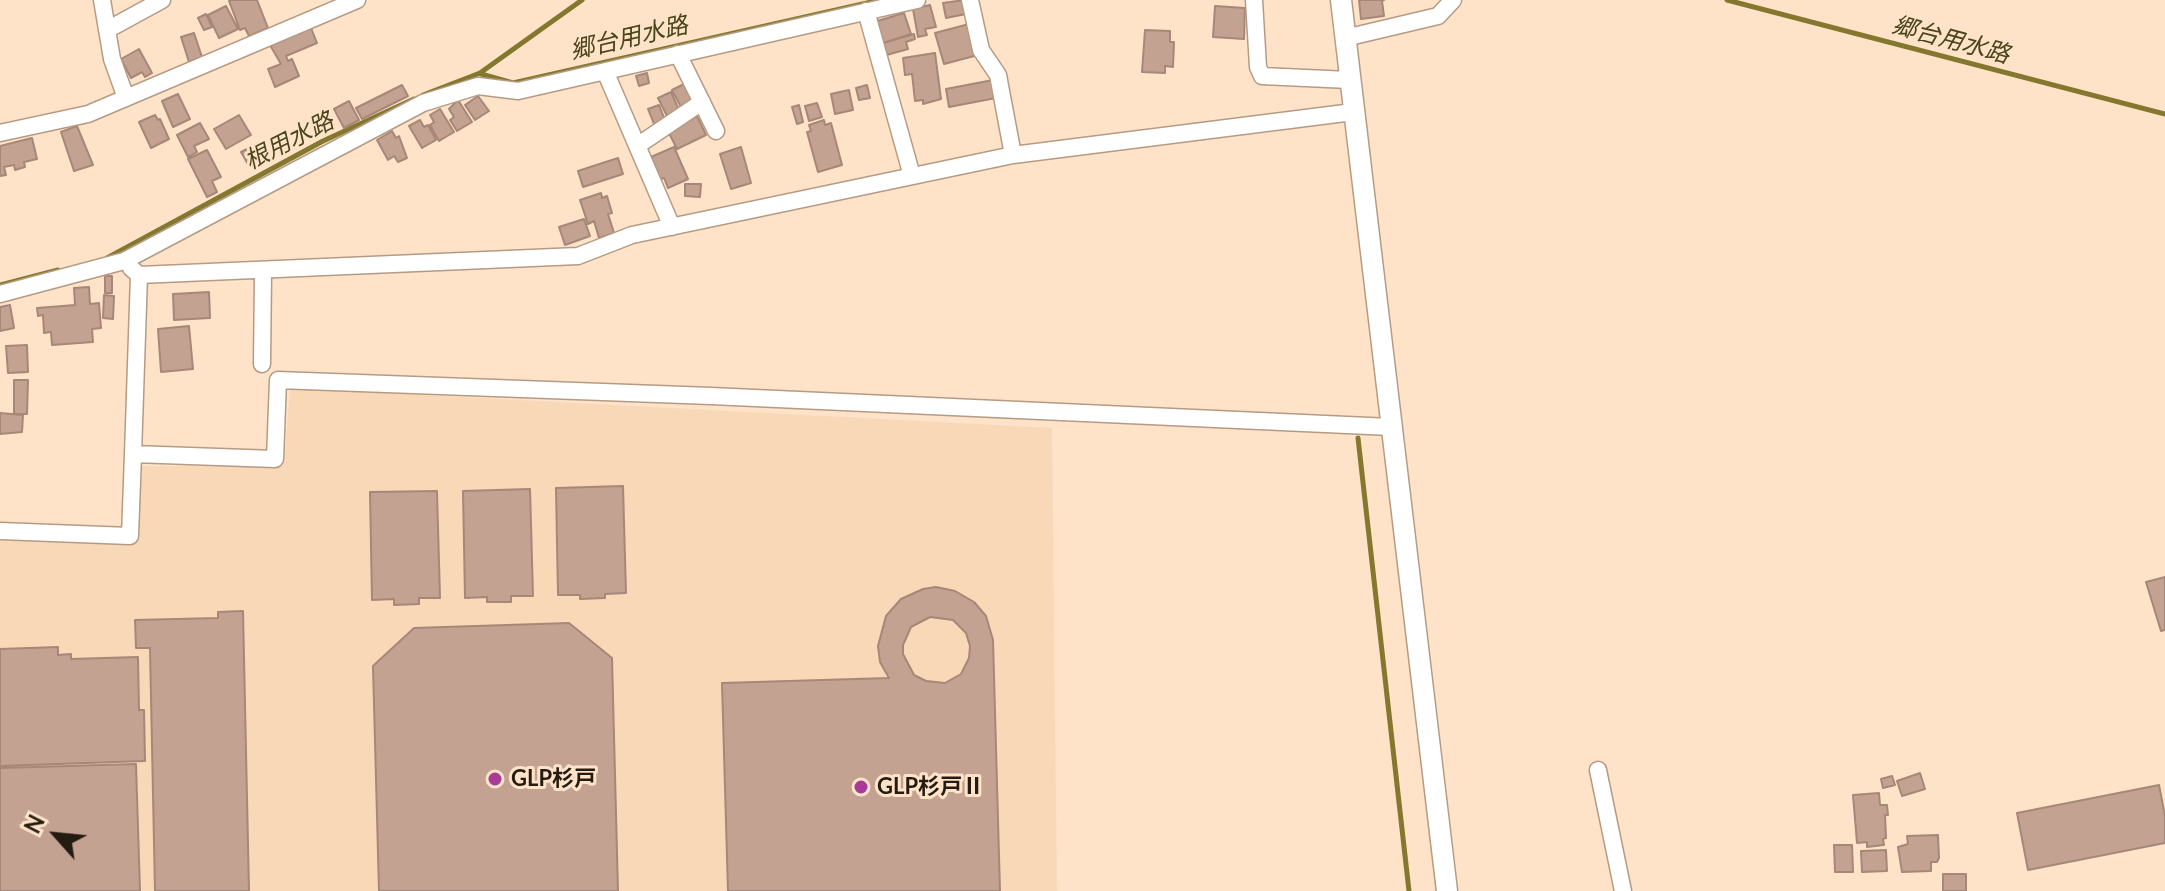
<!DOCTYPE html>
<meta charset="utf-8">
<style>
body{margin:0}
#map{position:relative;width:2165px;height:891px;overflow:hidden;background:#fee3c9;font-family:Lato,sans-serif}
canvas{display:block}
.north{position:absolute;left:16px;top:795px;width:80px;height:80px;-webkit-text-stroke:6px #fee3c9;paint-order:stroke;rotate:297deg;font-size:22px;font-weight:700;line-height:32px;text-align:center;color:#241b11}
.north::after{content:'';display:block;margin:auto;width:28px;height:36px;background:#241b11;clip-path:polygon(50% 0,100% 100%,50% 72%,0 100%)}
</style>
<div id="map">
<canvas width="2165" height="891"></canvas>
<div class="north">N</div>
</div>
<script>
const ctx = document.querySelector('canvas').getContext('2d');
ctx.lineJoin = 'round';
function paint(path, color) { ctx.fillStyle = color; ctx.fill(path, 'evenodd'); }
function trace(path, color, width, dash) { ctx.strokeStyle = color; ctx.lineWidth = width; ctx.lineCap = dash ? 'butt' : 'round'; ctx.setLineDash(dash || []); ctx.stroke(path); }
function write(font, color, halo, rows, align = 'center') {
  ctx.font = font + ' Lato,"Noto Sans JP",sans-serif'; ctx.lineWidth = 6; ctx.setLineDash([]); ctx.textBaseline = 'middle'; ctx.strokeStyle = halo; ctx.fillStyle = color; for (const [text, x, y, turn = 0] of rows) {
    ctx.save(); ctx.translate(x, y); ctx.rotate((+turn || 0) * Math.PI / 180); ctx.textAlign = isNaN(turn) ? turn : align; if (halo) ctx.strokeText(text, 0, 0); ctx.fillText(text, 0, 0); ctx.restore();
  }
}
paint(new Path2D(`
 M290 388 1052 428 1057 891H0V541L130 543 138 466H284Z`), '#f9d8b8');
trace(new Path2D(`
 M1727 0 2165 114
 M481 74 513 83 880 0
 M423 95 480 73 582 0
 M107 258 323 141 414 99
 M0 285 58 270
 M1358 438 1409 891`), '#84782e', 5);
const building = new Path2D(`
 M232 0H257L268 28 249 36 245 28 240 30 229 1Z
 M964 0 966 14 946 18 943 3Z
 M1359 0H1384L1382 1 1384 16 1361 19Z
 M930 5 936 27 925 29 927 35 918 37 913 9Z
 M226 6 238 29 219 38 208 15Z
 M1215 6 1245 8 1244 39 1213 37Z
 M904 13 911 34 880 44 874 22Z
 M206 14 212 27 204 30 198 18Z
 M969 24 978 55 944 64 935 33Z
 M311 28 317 43 286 56 288 61 292 59 299 76 275 87 268 69 281 64 270 45Z
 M1145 30 1170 31V42H1174L1173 67 1165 66V73L1142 72Z
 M194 33 202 57 189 62 181 37Z
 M914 34 915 39 906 42 908 49 883 56 880 44Z
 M139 49 152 73 145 77 142 72 131 78 121 59Z
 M935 53 941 99 923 104V100L915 101 912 74 905 75 903 58Z
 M647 73 649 83 639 86 636 76Z
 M993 80 996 98 949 107 946 89Z
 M684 84 694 102 682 109 672 90Z
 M402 85 408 96 362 119 356 108Z
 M867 85 870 98 859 100 856 88Z
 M849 90 853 110 835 114 831 94Z
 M671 92 679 110 667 116 658 98Z
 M178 94 190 119 173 127 162 101Z
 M478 96 489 111 475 120 465 105Z
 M458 100 472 122 457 131 450 120 454 117 449 109Z
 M349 101 359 120 344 128 334 109Z
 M817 103 822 117 809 121 805 106Z
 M659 105 665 120 654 124 648 109Z
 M799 105 803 122 797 124 792 107Z
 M440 109 454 132 439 141 430 125 434 122 430 115Z
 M155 115 158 120 160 119 169 139 151 148 139 122Z
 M239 115 251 135 226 149 214 129Z
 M697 116 706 135 677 149 668 131Z
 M420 120 424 127 428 125 436 140 422 148 409 126Z
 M824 120 825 125 831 123 842 165 818 172 807 132 811 131 809 125Z
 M200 123 209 139 194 146 197 152 188 157 177 135Z
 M77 126 93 165 74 171 61 132Z
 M392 131 396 138 399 136 407 158 398 162 394 156 388 160 377 140Z
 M32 138 37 159 24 162 25 167 15 170 14 165 4 167 6 175 0 176V146Z
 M674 147 688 179 668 188 664 178 660 179 651 157Z
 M741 147 751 183 731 189 720 154Z
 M249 148 257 161 249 166 241 152Z
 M207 150 221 177 212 181 217 192 207 197 188 159Z
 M618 158 623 174 583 187 578 171Z
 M685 184H701L700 197 685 196Z
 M601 193 602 198 607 196 612 213 608 214 614 233 599 238 594 221 588 224 580 200Z
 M584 219 590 236 565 245 559 227Z
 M105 276H112V293H105Z
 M89 287 90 304 99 303 101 328 92 329 93 342 52 345 51 332 44 333 43 315 38 316 37 308 75 305 74 288Z
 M209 292 210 318 174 320 173 294Z
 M104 295 114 296 113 319 103 318Z
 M10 305 14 328 0 331V307Z
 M189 326 193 369 161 372 158 329Z
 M27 345 28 372 8 373 6 346Z
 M14 380H28L27 414H14Z
 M0 413 23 415 22 432 0 434Z
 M623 486 626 593 605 594V598L580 599V595H558L556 488Z
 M530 489 533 596H511V602H487V597L465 598 463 491Z
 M437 491 440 598H419V604L394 605V599L372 600 370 492Z
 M2165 577V630L2161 631 2146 582Z
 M936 587 955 591 974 602 986 616 993 640 1000 891H728L722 683 889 678 880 662 878 646 886 616 901 599 923 589ZM930 617 953 620 966 633 970 646 969 658 961 674 945 683 926 681 914 675 903 654V645L911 627Z
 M243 611 249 891H155L150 648H136L135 620 218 618V612Z
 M569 623 612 658 618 891H379L373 666 414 628Z
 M58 647V655L71 654V659L138 657 139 710H144L145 761 0 766V649Z
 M136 764 140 891H0V768Z
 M1920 773 1925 789 1902 796 1897 781Z
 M1892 776 1895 785 1883 788 1881 779Z
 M2159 785 2165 816V843L2028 870 2017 813Z
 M1879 793 1880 805H1887L1888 815H1885L1886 838 1883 839 1884 845 1867 847V842L1857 843 1853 795Z
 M1938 835 1939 858 1937 862H1931V871L1902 872 1898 847 1908 844 1907 836Z
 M1834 845H1852L1853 872H1835Z
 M1886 850 1887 871 1862 872 1861 851Z
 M1943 874H1966V891H1943Z`);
paint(building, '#c4a292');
trace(building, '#a78777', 2);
const minor = new Path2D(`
 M102 0 112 59 126 98
 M970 0 981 50 998 75 1013 155
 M1254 0 1258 67 1262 76 1349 80
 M866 11 912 176
 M107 30 162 0
 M1345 38 1438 16 1453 0
 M678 54 716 131
 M605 71 672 227
 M0 133 88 114 357 0
 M637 146 702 102
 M131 268 139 275 133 454
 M139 275 578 256 632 235 1013 155 1353 112
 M0 294 124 261 423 103 478 86 518 91 917 0
 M262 364 263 272
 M0 531 130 536 133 454 275 459 278 380 711 396 1391 427
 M1598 770 1623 891`);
const tertiary = new Path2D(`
 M1341 0 1447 891`);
trace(minor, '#b59b83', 19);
trace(tertiary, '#b59b83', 23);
trace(minor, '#fff', 16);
trace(tertiary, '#fff', 20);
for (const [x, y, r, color] of [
 [495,779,8,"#a83b99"],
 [861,787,8,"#a83b99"]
]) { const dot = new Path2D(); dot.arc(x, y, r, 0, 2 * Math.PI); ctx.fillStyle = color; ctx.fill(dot); trace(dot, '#fee3c9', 3); }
write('bold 22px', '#241b11', '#fee3c9', [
 ["GLP杉戸",511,779],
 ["GLP杉戸Ⅱ",877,787]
], 'left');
write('italic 24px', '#4a451b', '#fee3c9', [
 ["郷台用水路",629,38,-13],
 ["郷台用水路",1951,40,15],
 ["根用水路",289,141,-27]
]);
</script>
